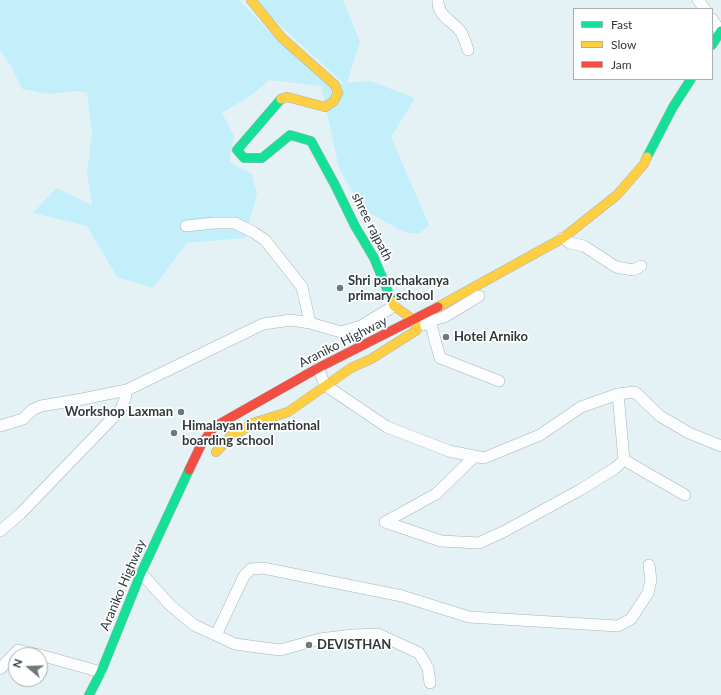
<!DOCTYPE html>
<style>
body{margin:0}
#map{position:relative;width:721px;height:695px;overflow:hidden;background:#e4f2f5;font-family:Lato,sans-serif}
canvas{display:block}
.legend{position:absolute;left:573px;top:8px;width:140px;height:72px;box-sizing:border-box;background:#fff;border:1px solid #abafb0;margin:0;padding:5px 7px;list-style:none;font-size:12px;color:#2e383a}
.legend li{display:flex;align-items:center;gap:8px;height:20px}
.legend b{width:20px;border:1px solid #abafb0}
.north{position:absolute;left:8px;top:647px;width:40px;height:40px;box-sizing:border-box;background:#fff;border:1px solid #abafb0;border-radius:50%;rotate:289deg;font-size:11px;font-weight:700;line-height:16px;text-align:center;color:#2e383a}
.north::after{content:'';display:block;margin:auto;width:14px;height:18px;background:#6e797b;clip-path:polygon(50% 0,100% 100%,50% 72%,0 100%)}
</style>
<div id="map">
<canvas width="721" height="695"></canvas>
<ul class="legend">
<li><b style="height:5px;background:#16e098"></b>Fast</li>
<li><b style="height:5px;background:#ffcf43"></b>Slow</li>
<li><b style="height:5px;background:#f24e42"></b>Jam</li>
</ul>
<div class="north">N</div>
</div>
<script>
const ctx = document.querySelector('canvas').getContext('2d');
ctx.lineJoin = 'round';
function paint(path, color) { ctx.fillStyle = color; ctx.fill(path, 'evenodd'); }
function trace(path, color, width, dash) { ctx.strokeStyle = color; ctx.lineWidth = width; ctx.lineCap = dash ? 'butt' : 'round'; ctx.setLineDash(dash || []); ctx.stroke(path); }
function write(font, color, halo, rows, align = 'center') {
  ctx.font = font + ' Lato,sans-serif'; ctx.lineWidth = 3.5; ctx.setLineDash([]); ctx.textBaseline = 'middle'; ctx.strokeStyle = halo; ctx.fillStyle = color; for (const [text, x, y, turn = 0] of rows) {
    ctx.save(); ctx.translate(x, y); ctx.rotate((+turn || 0) * Math.PI / 180); ctx.textAlign = isNaN(turn) ? turn : align; if (halo) ctx.strokeText(text, 0, 0); ctx.fillText(text, 0, 0); ctx.restore();
  }
}
paint(new Path2D(`
 M0 0H239L278 41 336 85 344 84 253 0H343L360 42 347 83 370 81 415 98 391 137 429 225 419 234 404 232 362 209 339 168 321 86 269 80 250 96 222 113 234 136 229 162 252 174 257 194 245 238 187 243 153 288 117 277 87 226 33 213 56 188 92 205 87 173 92 133 87 93 75 91 50 94 22 89 11 66 0 50Z`), '#c2effa');
const street = new Path2D(`
 M438 0C437 16 453 21 461 32 464 37 466 44 468 50
 M698 0 705 9
 M712 19 720 31
 M186 226 214 223H235L253 232 265 240 302 287 310 323
 M563 238 570 243 584 246 616 267 633 270 641 266
 M430 321 440 358 499 381
 M424 325 430 321 444 317 479 296
 M318 368 325 385 387 427 449 451 484 458 540 435 581 407 618 394 624 460 685 495
 M618 394 635 392 660 416 689 433 721 446
 M0 426 23 419 32 410 41 406 77 400 127 390 263 324 291 320 310 323 341 332 361 326 394 306
 M385 522 441 541 479 543 505 531 580 490 614 469 624 460
 M385 522 436 494 475 456
 M0 531 20 514 102 429 121 409 125 399 127 390
 M141 573 170 605 194 625 235 644 280 650 320 639 353 635 378 634 419 653 428 668 430 683
 M216 635 244 576 251 569 263 568 402 596 469 617 618 626 631 619 648 593 651 580 649 565
 M40 655 101 672
 M0 669 18 650 40 655`);
const fast = new Path2D(`
 M712 45 721 31
 M281 99 237 150 244 158H262L290 135 311 141 335 185 355 226 374 258 392 301
 M647 157 673 107 691 79
 M89 695 101 672 141 573 189 470`);
const slow = new Path2D(`
 M251 0 282 38 335 85 338 93 334 101 325 107 287 97 281 99
 M438 307 563 238 617 195 644 164 647 157
 M216 452 233 434 238 433 253 423 288 412 351 368 371 359 417 330 414 320 394 306 392 301`);
const jam = new Path2D(`
 M189 470 201 445 214 427 318 368 438 307`);
trace(street, '#a9b4b6', 12);
trace(fast, '#a9b4b6', 10);
trace(slow, '#a9b4b6', 10);
trace(jam, '#a9b4b6', 10);
trace(street, '#fbfdfe', 11);
trace(fast, '#16e098', 9);
trace(slow, '#ffcf43', 9);
trace(jam, '#f24e42', 9);
for (const [x, y, r, color] of [
 [340,288,4,"#6e797b"],
 [446,337,4,"#6e797b"],
 [181,412,4,"#6e797b"],
 [174,433,4,"#6e797b"],
 [309,645,4,"#6e797b"]
]) { const dot = new Path2D(); dot.arc(x, y, r, 0, 2 * Math.PI); ctx.fillStyle = color; ctx.fill(dot); trace(dot, '#fff', 1.5); }
write('13px', '#2e383a', '#fff', [
 ["shree rajpath",372,227,63],
 ["Araniko Highway",343,342,-27],
 ["Araniko Highway",123,585,-67]
]);
write('bold 13px', '#2e383a', '#fff', [
 ["Shri panchakanya",348,281],
 ["primary school",348,296],
 ["Hotel Arniko",454,337],
 ["Workshop Laxman",173,412,"right"],
 ["Himalayan international",182,426],
 ["boarding school",182,441],
 ["DEVISTHAN",317,645]
], 'left');
</script>
